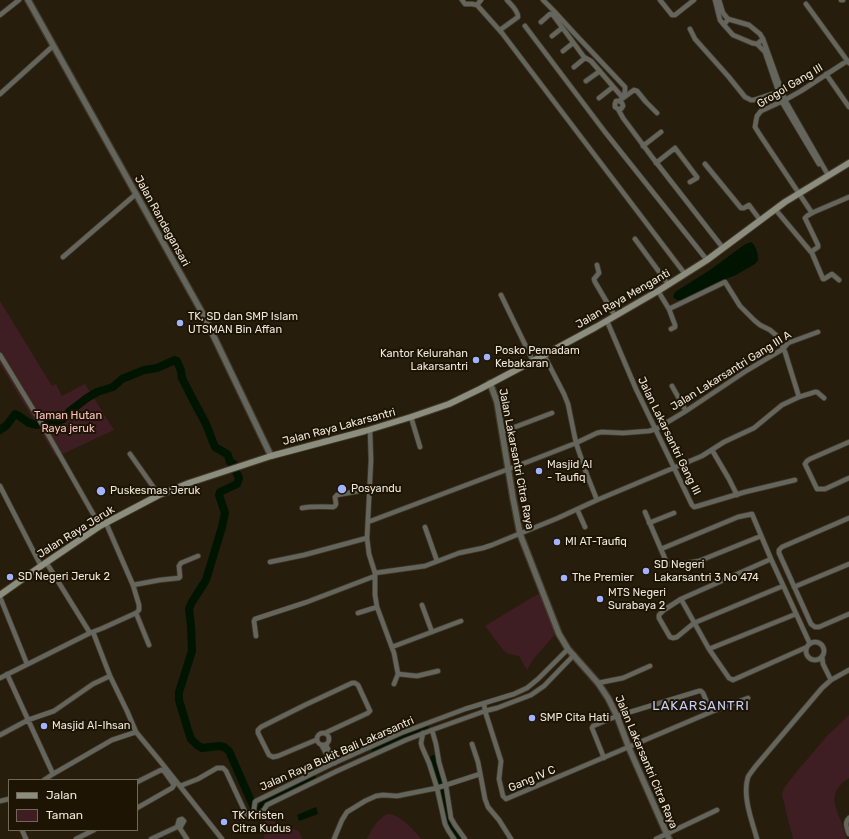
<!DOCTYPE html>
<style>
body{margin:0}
#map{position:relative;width:849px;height:839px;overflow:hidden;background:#271d0c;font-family:Rubik,sans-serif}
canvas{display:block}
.legend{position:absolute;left:8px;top:779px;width:130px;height:52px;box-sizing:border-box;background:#1d1404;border:1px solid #71685a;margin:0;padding:5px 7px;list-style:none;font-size:12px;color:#eee7dc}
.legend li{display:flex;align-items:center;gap:8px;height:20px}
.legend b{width:20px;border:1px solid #71685a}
</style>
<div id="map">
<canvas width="849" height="839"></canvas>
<ul class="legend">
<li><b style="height:5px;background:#8b8d7e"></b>Jalan</li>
<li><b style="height:11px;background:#3e1e22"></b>Taman</li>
</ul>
</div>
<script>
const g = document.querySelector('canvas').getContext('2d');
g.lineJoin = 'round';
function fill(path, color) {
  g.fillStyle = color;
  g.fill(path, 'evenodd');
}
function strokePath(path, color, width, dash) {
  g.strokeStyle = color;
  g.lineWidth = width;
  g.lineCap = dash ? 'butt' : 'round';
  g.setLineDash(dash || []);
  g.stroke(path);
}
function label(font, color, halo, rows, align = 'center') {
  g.font = font + ' Rubik,sans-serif';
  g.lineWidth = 4;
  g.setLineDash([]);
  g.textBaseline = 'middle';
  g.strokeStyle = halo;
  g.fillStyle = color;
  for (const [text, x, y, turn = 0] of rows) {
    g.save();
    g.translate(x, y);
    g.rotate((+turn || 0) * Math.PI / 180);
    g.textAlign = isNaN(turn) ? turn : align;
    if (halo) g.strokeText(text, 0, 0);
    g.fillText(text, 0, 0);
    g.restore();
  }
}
const green = new Path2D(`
 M0,301L52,386L56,384L62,396L85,384L114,430L56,457L0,364Z
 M541,593L557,632L532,661L527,670L519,656L509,654L504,651L485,626L531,598Z
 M849,715V778C829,792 833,802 841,821C843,827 845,833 847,839H793L783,799L782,794L784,788L798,770L827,736Z
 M387,814C399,813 414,831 422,839H367C372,828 377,820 387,814Z
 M263,817L299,831L302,839H264L265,825Z`);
const water = new Path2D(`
 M751,242C756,245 758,254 758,260L755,264L736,275L718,282L687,298L681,300H677L674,298L673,296L675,292L710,270L744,245Z
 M316,807L318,814L299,821L297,815Z`);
const river = new Path2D(`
 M0,430L7,425L15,414L19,416L29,423L37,425L58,421L63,419L70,411L87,398L97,392L113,387L122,379L144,370L157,368L175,360L177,361L181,371L182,378L190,394L206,424L215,447L227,454L228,455L230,462L234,464L236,467
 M236,472L239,478L237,484L220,492L219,495L225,513L222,527L206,580L192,602L189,609L191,626L192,651L179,692V700L188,730L191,739L197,745L202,748L219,746L224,747L229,751L255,810
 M376,751L425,729
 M434,759L440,782
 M443,792L452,825L461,839
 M260,811L263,805L269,801L313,780`);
const minor = new Path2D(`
 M462,0L465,4H472L477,5L502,33L685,274
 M543,0L554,11L575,34L625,87V90L624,97
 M660,0L672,15H675L694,0
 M715,0L720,20L724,25
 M719,0L723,13L728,19L749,25L760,34L763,39L785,100L828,175
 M841,0H843
 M806,4L849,63
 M477,5L481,0
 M0,15L19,0
 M728,19L724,25L733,35L752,43L757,44L763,39
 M541,22L550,14L553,15L584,57L591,61L623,98
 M525,26L605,132L707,260
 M690,29L695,39L728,76L745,97L751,100H754L778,92
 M500,30L518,17C518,10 511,5 507,0
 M552,36L562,28
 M757,44L765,52L782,102L819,164
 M563,51L573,43
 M847,61L801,91L785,100L761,111L757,116L756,121L755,127L760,135L812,213L814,212L849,197
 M574,67L585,58
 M826,74L849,107
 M586,81L600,71
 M0,94L53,46
 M599,98L613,87
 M618,109H621L623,106L622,103L619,101
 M657,113L646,102L637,91L634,90L619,101H616L615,104V107L618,109L623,118L652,157L723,248
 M643,146L661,132
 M656,163L675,148L697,177V178L690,182
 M705,164L741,208H744L749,205L760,220
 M775,209L811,252
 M812,213L807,216L805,218L818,245V247L811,252L812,253L823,279H824L832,274L839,280
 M635,239L668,284
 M63,257L136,194
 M597,265L599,273L594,279L595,282L615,316
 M658,291L669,309L675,325V327L671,329
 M501,295L533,361
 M669,309L725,282L740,306L754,320L760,325L770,330L777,336L785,352L799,397
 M607,321L636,389L692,505L694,507L698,506L745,492L795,480
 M0,355L42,424L100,526
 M544,355L564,394L568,404L576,443L587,475L597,500
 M672,386L686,411
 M411,417L420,447
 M370,430L371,460L367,538L369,554L375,573V595L377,607L394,653L398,674L394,684
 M502,432L552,413
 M849,442L810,459L807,461L805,464L817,489H825L849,478
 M712,450L729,479L737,495
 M130,454L159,495
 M0,486L41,566
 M302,508C312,506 322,507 333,507L335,506L336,504L335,497L337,495L370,489
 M577,509L585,527
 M645,512L666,561L669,564L672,565L687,563L699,561L761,536
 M849,518L782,547L779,550V553L811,624L815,627H819L849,614
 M368,522L530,461L576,443L597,433L602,432L623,433L649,431L656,429L686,411L746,371L783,349L788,343L818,332
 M106,523L133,585L139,605V610L136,613
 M649,523L674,513
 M425,527L437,561
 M661,549L738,517L752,514L771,559L810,644
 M771,559L681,599L709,649L729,678L733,680L807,647
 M46,562L90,633
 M270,562L304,555L367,538
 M375,573L425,566L459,553L483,548L492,545L558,518L597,500L702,456L724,442L754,428L782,405L799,397L815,392H817L824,398
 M133,585L160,580L179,578L180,577L179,566L181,563L198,556
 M794,587L849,564
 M0,597L27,664
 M681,599L664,610L659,615V618L670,637L673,638L677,637L694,623L783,586
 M422,605L432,632
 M136,613L149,645
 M358,613L377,607
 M93,632L110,676L127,711L136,732L160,761L222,839
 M256,636L254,621L255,619L307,602L375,576
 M806 651a9 9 0 1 1 18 0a9 9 0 1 1-18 0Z
 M392,647L461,621
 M709,649L796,614
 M822,656L823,664L831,680
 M7,674L53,774
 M398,674L417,676L438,671
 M0,678L90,633L103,628L136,613
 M598,683L623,678L650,666
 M484,703L485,711L501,761L499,779L503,796L506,799L711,712L748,698
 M432,730L436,744L439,762L446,786L451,818L455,825L465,839
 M317 739a6 6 0 1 1 12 0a6 6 0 1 1-12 0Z
 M423,733L421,743L422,747L429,763L437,788L445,824L448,830L454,839
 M0,735L28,720L54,711L93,684L110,676
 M316,740L278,756L273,757L269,755L258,733V730L261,727L305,705L352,683H355L358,685L370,711L368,713L325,733
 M472,744L478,762L485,799L488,807L499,820L511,839
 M326,745L335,763
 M322,746L332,764
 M604,758L592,728L593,726L617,716L699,691H701L703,693L711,712
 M44,780L53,774L112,740L136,732
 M137,782L161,770L164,771L174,785L172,788L137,808
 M180,786L198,779L217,768H223L226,771L246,814L248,816L253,817
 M0,801L9,799
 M253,817L255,802L256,801L332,764L401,733L465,709L514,694L527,688L538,679L568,649
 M253,817L264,810L267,805L337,771L406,740L432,730L485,711L497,708L531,695L544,686L574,655
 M849,818C844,823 847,828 849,834
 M177,827L179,820L182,819L184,821L180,828
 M22,830L26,839
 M76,839L94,830
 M151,839L177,827H179L187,839
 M334,839L342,820L347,812L365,801L376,796L383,795L397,796L437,788L480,774
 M656,839L717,810
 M757,839C752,821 742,796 748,777C750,773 753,770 755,767L822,688L831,680L849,670`);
const tertiary = new Path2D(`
 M28,0L204,316L271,456
 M490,383L497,402L513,498L520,534L559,634L568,649L598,683L608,698L617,716L629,748L669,839`);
const secondary = new Path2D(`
 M0,595L41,566L100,526L159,495L189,483L271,456L365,431L411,417L449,404L480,389L533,361L596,327L658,291L707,260L785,202L849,163`);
const markers = [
 [180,323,4,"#a3b2fd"],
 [487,357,4,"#a3b2fd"],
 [476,360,4,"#a3b2fd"],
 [539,471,4,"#a3b2fd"],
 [342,489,5,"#a3b2fd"],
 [101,491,5,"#a3b2fd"],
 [557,542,4,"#a3b2fd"],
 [646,571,4,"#a3b2fd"],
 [10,577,4,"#a3b2fd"],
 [564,578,4,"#a3b2fd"],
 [600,599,4,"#a3b2fd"],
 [532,718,4,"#a3b2fd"],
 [44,726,4,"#a3b2fd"],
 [224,822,4,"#a3b2fd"]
];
const streetNames = [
 ["Grogol Gang III",790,86,-31],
 ["Jalan Randegansari",162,221,61],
 ["Jalan Raya Menganti",623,299,-30],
 ["Jalan Lakarsantri Gang III A",731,371,-32],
 ["Jalan Raya Lakarsantri",339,427,-15],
 ["Jalan Lakarsantri Gang III",669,436,64],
 ["Jalan Lakarsantri Citra Raya",516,459,79],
 ["Jalan Raya Jeruk",76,532,-32],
 ["Jalan Raya Bukit Bali Lakarsantri",337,754,-24],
 ["Jalan Lakarsantri Citra Raya",646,762,67],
 ["Gang IV C",532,779,-23]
];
const poiNames = [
 ["TK, SD dan SMP Islam",188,317],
 ["UTSMAN Bin Affan",188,330],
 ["Posko Pemadam",495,351],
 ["Kebakaran",495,364],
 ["Kantor Kelurahan",468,354,"right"],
 ["Lakarsantri",468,367,"right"],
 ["Masjid Al",547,465],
 ["- Taufiq",547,478],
 ["Posyandu",351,489],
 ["Puskesmas Jeruk",110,491],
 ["MI AT-Taufiq",565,542],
 ["SD Negeri",654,565],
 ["Lakarsantri 3 No 474",654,578],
 ["SD Negeri Jeruk 2",18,577],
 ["The Premier",572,578],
 ["MTS Negeri",608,593],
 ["Surabaya 2",608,606],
 ["SMP Cita Hati",540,718],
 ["Masjid Al-Ihsan",52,726],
 ["TK Kristen",232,816],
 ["Citra Kudus",232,829]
];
const parkNames = [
 ["Taman Hutan",68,416],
 ["Raya jeruk",68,429]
];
const quarterNames = [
 ["LAKARSANTRI",701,706]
];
fill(green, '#3e1e22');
fill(water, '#001402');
strokePath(river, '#001402', 8);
strokePath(minor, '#433929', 6);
strokePath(tertiary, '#433929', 8);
strokePath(secondary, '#433929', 8);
strokePath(minor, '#64655c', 4.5);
strokePath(tertiary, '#64655c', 5.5);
strokePath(secondary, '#8b8d7e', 6);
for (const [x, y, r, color] of markers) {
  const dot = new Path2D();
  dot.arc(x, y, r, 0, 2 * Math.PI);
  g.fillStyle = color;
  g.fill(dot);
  strokePath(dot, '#1d1404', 1.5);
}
label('11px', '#eee7dc', '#1d1404', streetNames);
label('11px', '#eee7dc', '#1d1404', poiNames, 'left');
label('11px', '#fac0c3', '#1d1404', parkNames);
g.letterSpacing = '1px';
label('13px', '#c5cff9', '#1d1404', quarterNames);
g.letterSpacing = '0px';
</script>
